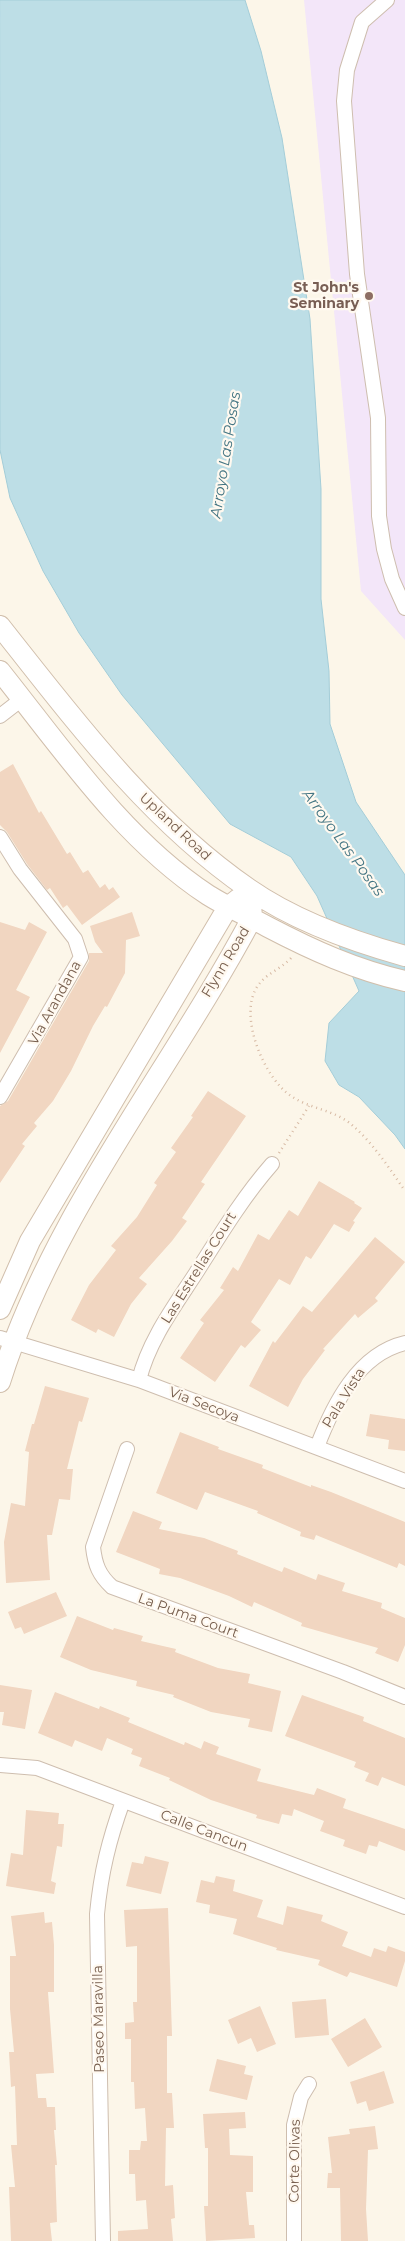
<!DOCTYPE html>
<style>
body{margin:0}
canvas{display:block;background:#fcf6e9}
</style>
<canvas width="405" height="2241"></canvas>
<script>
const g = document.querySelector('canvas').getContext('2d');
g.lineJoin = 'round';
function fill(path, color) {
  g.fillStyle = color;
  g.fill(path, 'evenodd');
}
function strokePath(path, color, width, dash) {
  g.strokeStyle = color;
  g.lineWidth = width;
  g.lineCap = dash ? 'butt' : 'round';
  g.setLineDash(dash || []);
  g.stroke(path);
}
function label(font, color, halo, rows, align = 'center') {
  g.font = font + ' Montserrat,sans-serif';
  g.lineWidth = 4.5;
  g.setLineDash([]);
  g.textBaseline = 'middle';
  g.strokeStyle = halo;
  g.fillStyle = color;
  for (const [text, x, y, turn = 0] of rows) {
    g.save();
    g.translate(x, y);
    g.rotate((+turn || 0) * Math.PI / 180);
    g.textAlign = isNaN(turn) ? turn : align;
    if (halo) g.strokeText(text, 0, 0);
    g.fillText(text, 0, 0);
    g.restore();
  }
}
const education = new Path2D(`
 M304,0H405V640L361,591Z`);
const water = new Path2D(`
 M0,0H245L261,51L282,138L310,319L321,489V599L329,671L330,724L356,802L405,875V1149L395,1135L359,1097L339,1085L325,1061L329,1023L359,991L317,896L291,857L230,824L122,695L79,633L43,571L10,498L0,450Z`);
const building = new Path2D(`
 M13,764L39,813L41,811L67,854L70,852L83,873L88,870L100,888L105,884L109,890L113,887L120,897L82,925L67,905L63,908L50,888L47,890L27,864L7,832L0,825V772Z
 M132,912L140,936L126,940L125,973L107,1007L105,1006L93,1026L71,1071L53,1101L34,1123L37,1126L22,1144L25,1146L0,1183V1106L8,1101L89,961V953H103L95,942L90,926Z
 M0,922L25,930L29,922L47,932L16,990L30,997L0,1053Z
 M208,1091L246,1116L201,1182L205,1184L182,1218L187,1221L172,1241L139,1278L147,1284L131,1304L114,1337L98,1329L96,1333L71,1320L89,1285L116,1250L111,1246L137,1217L157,1185L154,1183L176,1152L171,1148L193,1117L191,1116Z
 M319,1181L355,1202L354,1203L362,1208L353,1221L355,1222L349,1232L334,1224L311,1259L306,1256L290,1285L279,1279L251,1322L261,1330L245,1348L241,1345L215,1382L180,1358L204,1323L200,1320L224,1290L220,1288L233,1267L238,1271L258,1234L269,1240L289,1210L298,1216Z
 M375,1237L405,1262L375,1298L378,1301L358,1318L355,1314L323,1349L325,1350L303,1379L288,1407L249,1386L273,1341L275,1343L303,1306L312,1312Z
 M45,1386L89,1398L82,1422L79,1421L67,1469H73L70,1500L59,1499L52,1535H47L50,1580L6,1583L4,1542L11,1503L25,1506L29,1452L25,1451L32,1424H34Z
 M370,1414L405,1419V1451L388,1449L389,1440L366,1436Z
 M180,1432L219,1447L218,1449L263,1465L262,1468L311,1487V1485L331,1492L405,1522V1566L399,1563L397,1568L316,1535L314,1540L300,1536L301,1532L257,1513L258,1511L205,1492L197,1510L156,1493Z
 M133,1511L162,1522L159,1529L204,1538L238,1551L237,1554L282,1572L284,1567L316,1580L318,1574L345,1583L342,1591L382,1603L381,1608L405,1618V1645L398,1662L375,1653L378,1648L301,1626L302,1623L254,1602L252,1607L229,1596L180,1578L159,1574L160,1569L116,1552Z
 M56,1592L67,1616L24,1634L21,1627L15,1629L8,1612Z
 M77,1616L113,1630L114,1628L143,1636L141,1641L176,1649L175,1652L218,1668L250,1674L248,1683L281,1691L272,1732L248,1727L250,1719L211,1712L173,1697L174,1695L136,1686L137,1681L91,1670L60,1657Z
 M0,1685L32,1690L25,1729L2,1725L4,1712H0Z
 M55,1692L99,1709L100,1706L130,1718L128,1722L184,1745L185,1742L201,1749L204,1741L219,1747L216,1754L261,1769L257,1781L314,1795L317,1788L346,1799L343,1808L405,1829V1851L379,1841L377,1847L369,1845L366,1854L343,1846L345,1840L320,1831L324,1821L294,1809L292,1816L282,1814L279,1824L256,1818L257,1815L211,1800L169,1780L170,1778L139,1766L142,1758L131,1754L133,1749L107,1738L102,1751L75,1740L72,1747L38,1733Z
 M302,1695L364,1717L363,1721L405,1738V1786L382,1777L378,1786L365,1781L369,1773L354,1767L356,1762L285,1736Z
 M26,1810L59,1813L58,1824H64L62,1847L57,1846L51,1881L56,1883L54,1894L6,1886L11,1853L23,1855Z
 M145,1856L169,1862L161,1894L126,1886L132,1862L143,1864Z
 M216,1876L235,1880L233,1891L263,1900L257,1917L283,1925L287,1906L323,1915L321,1921L348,1932L342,1946L371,1957L374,1948L386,1952L388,1946L405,1952V1961L397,1987L350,1972L347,1977L318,1965L320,1960L276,1950L277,1948L233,1934L237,1919L209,1913L210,1905L196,1902L201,1880L214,1883Z
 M168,1908L172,2036H167V2093H172L174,2128H166L165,2186L173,2185L175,2218L171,2219L173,2241H118V2231L148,2229L146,2200L136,2201L135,2174H129V2150H140L141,2141H147L145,2108L135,2109L134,2082H131V2039H125V2023L134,2022L133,2002H137V1946L126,1947L124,1910Z
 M44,1912L45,1923L52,1922L54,1945V1992H48L54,2073L36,2074L38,2098H46L47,2107H55L56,2130H54L57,2165H55L57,2222L50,2223L52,2241H11L9,2187H15L11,2145H17L15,2086L11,2087L9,2052H14L10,2009V1956H16L11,1916Z
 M326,1999L329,2035L295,2038L292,2002Z
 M260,2006L276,2044L257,2052L251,2038L238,2044L228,2020Z
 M365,2018L382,2047L348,2067L331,2039Z
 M217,2059L246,2066L244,2074L253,2076L247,2100L209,2091Z
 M384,2071L394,2103L369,2111L366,2101L357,2104L350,2082Z
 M245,2112L246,2128L229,2129L230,2155L253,2156V2192H246L249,2225H254L255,2238L206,2241L204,2206H208V2148H205L203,2114Z
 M375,2126L378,2149L368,2150L366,2209L368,2241H341L340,2188H327L328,2173H332L328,2137L350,2134L349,2129Z`);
const path = new Path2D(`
 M291,958C280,970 266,973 257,987C238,1016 264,1078 291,1096C310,1109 335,1110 352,1125C373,1143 390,1169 405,1191
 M279,1153L309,1106`);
const street = new Path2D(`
 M387,0L362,22L347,70L344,101L357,274L378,418L379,516L384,549L392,579L405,608
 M0,716L22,699
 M0,837L20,869L75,939L81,957L0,1097
 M0,1338L139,1380L405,1481
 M139,1380C149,1340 174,1307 196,1273C220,1235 243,1197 272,1164
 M317,1447C333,1405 358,1354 405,1343
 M127,1449L93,1547C95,1565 99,1575 112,1587L343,1672L405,1697
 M0,1765L37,1768L405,1907
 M103,2241L97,1914C101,1872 109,1840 123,1801
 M294,2241V2125L301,2097L309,2084`);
const secondary = new Path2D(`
 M0,626C75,721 149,820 249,889C295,921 351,941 405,956
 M0,671C63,750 123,839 208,895C227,907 248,916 268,927C312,950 356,970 405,981
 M0,1309L30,1241L228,907L238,899
 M0,1382C52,1215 170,1072 252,918L250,890`);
const markers = [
 [369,296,5,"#8d6e63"]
];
const educationNames = [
 ["St John's",359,288],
 ["Seminary",359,304]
];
const streetNames = [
 ["Upland Road",175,827,43],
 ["Flynn Road",226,962,-59],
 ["Via Arandana",55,1003,-61],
 ["Las Estrellas Court",199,1268,-58],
 ["Pala Vista",344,1398,-58],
 ["Via Secoya",204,1405,21],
 ["La Puma Court",188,1616,20],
 ["Calle Cancun",204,1831,21],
 ["Paseo Maravilla",99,2019,-91],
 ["Corte Olivas",295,2161,-89]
];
const waterNames = [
 ["Arroyo Las Posas",226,455,-81],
 ["Arroyo Las Posas",343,843,54]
];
fill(education, '#f3e6f9');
fill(water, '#bddee6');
strokePath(water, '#a4cdd8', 1);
fill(building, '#f1d6c1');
strokePath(street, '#cebeaf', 16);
strokePath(secondary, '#d1bfac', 22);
strokePath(path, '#d7baa4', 2.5, [1, 4]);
strokePath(street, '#fff', 14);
strokePath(secondary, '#fff', 20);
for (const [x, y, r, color] of markers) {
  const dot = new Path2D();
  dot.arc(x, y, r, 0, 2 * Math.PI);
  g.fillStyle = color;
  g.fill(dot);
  strokePath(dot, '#fff9f0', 2);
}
label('bold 14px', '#785e54', '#fff9f0', educationNames, 'right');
label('14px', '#775e4d', '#fff9f0', streetNames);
label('italic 15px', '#437583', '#fff9f0', waterNames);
</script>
